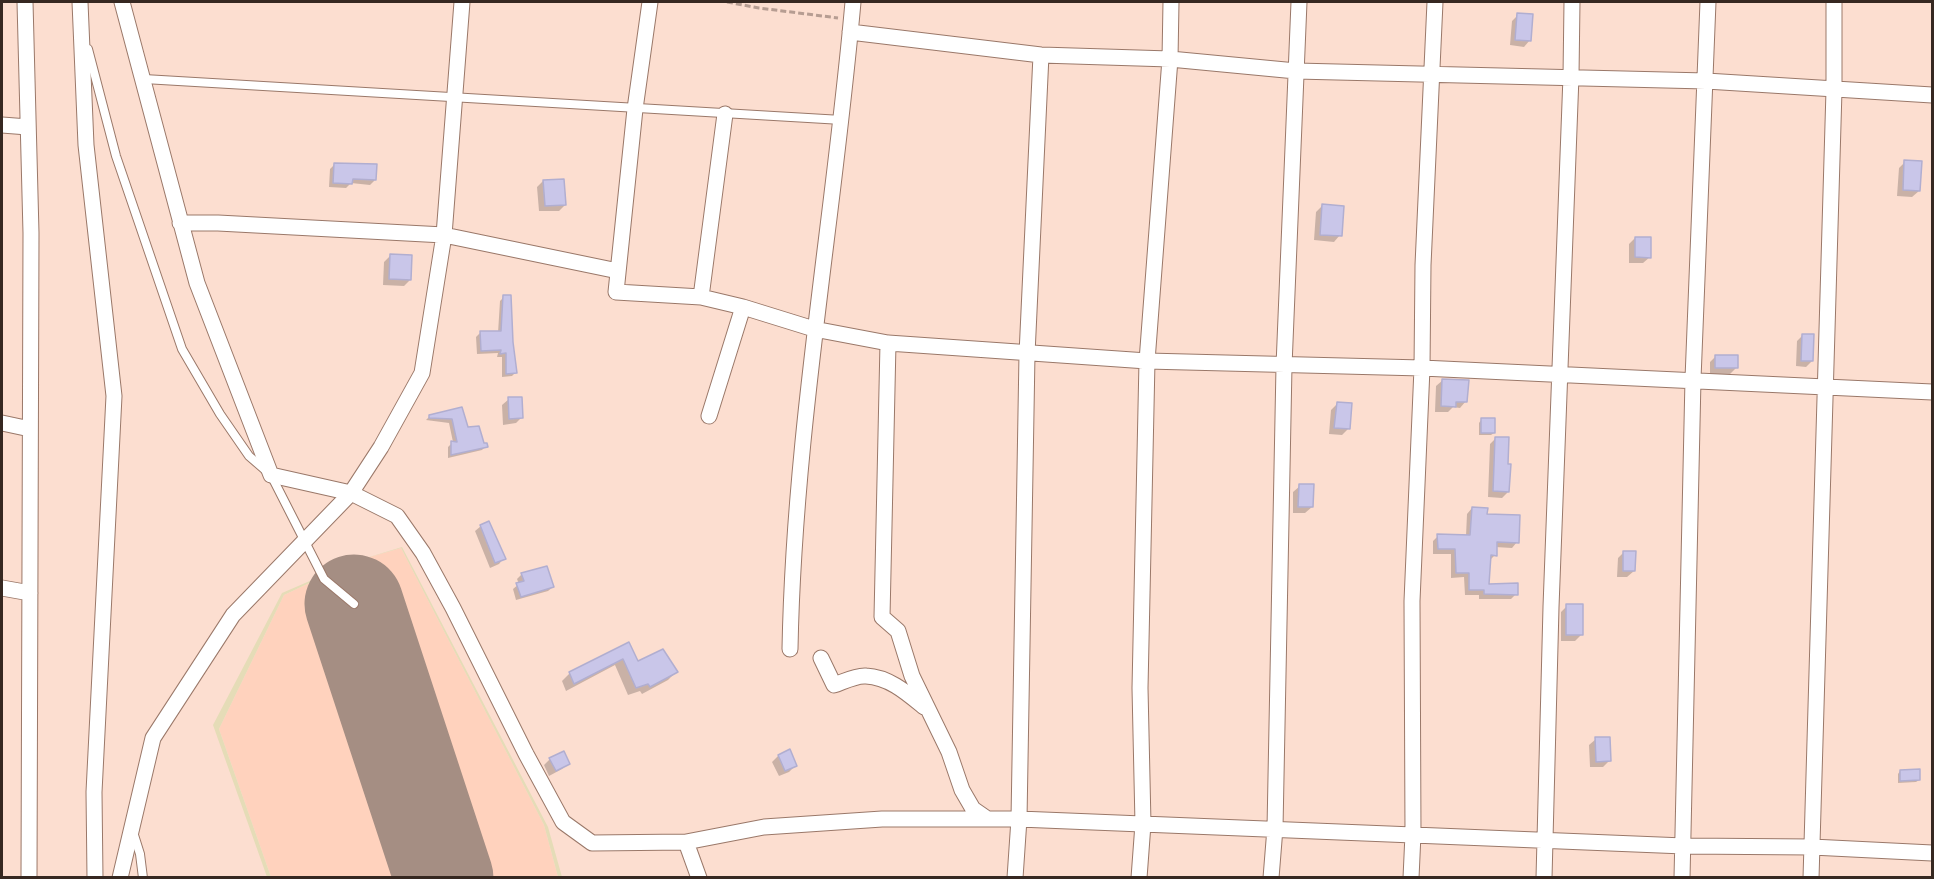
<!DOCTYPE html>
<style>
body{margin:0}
#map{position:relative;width:1934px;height:879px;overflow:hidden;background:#fcded0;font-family:Roboto,sans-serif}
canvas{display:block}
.frame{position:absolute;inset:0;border:3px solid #362821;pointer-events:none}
</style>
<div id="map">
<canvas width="1934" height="879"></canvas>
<div class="frame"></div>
</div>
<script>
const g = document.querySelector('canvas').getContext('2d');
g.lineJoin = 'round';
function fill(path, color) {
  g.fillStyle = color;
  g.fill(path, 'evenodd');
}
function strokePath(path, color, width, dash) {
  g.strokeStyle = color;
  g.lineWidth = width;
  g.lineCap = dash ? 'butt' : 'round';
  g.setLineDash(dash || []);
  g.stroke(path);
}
const built = new Path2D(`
 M401,548L544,825L558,877H271L219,729L284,595L356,561Z`);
const sand = new Path2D(`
 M402,547L548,827L562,877H558L544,825L401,548L356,561L284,595L219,729L271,877H267L213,725L282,593L356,561Z`);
const shadow = new Path2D(`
 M1518,15L1530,40L1524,47L1510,45L1512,21Z
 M1905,162L1919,191L1912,197L1897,196L1899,168Z
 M335,164L375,180L370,185L351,183L346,188L329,187L330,169Z
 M543,181L565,205L559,211H539L537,187Z
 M1322,206L1340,235L1334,242L1314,240L1316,212Z
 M1635,238L1650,257L1643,263H1629V244Z
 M390,256L410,280L404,286L383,285L384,262Z
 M504,297L516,372L512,376L502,377V357H497L498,353L477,354L476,337L480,333H498L500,301Z
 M1803,335L1812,361L1806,367L1796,366L1797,341Z
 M1716,356L1736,368L1730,374H1710V362Z
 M1443,380L1466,401L1460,408L1453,407L1448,412H1435L1436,386Z
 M509,399L522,417L516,423L503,425L502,405Z
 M1337,404L1349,428L1342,435L1329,434L1331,410Z
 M461,409L467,429L486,446L482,450L448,458V447L453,442L449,423L426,420L430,416Z
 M1481,420L1494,433L1491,435H1479V423Z
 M1496,438L1508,492L1502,498L1488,497L1490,444Z
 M1300,486L1312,507L1305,513H1293V492Z
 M1472,508L1486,515L1517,542L1512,548L1495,547V555L1490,560L1487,585L1516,594L1511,599H1479V595H1465L1464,577L1451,578V554H1433V541L1438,536H1466L1467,514Z
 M481,526L504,558L499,564L490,568L475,531Z
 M1624,552L1634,571L1627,577H1617L1618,558Z
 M546,568L553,587L548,591L516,600L513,589L519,584L517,579L521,575Z
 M1567,606L1581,635L1575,641H1561V612Z
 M629,644L638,663L676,672L668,680L642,694L640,691L628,695L615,665L566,691L562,681L570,673Z
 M1596,739L1610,760L1603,767H1590L1589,745Z
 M778,756L795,766L789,772L779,776L772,762Z
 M550,759L568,763L562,769L549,776L544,765Z
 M1900,771L1919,780L1916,782L1898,783V774Z`);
const runway = new Path2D(`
 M354,604L444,878`);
const building = new Path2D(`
 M1517,13L1533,14L1531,41L1515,40Z
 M1904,160L1922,161L1920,191L1903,190Z
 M334,163L377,164L376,180L353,179L352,184L333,183Z
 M564,179L566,205L545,206L543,180Z
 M1322,204L1344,206L1342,236L1320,235Z
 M1635,237H1651V258L1635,257Z
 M390,254L412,255L411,280L389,279Z
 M503,295H511L513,342L517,373L506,374V353L500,354L501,350L481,351L480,331H501Z
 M1802,334H1814L1813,361H1801Z
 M1715,355H1738V368H1715Z
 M1442,379L1469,380L1467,402H1456V407L1441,406Z
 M508,397H522L523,418L509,419Z
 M1337,402L1352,403L1350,429L1334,428Z
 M462,407L468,427L479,426L484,443H487L488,447L451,455V441L457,442L452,419L429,418V415Z
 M1481,418H1495V433H1481Z
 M1495,437H1509L1508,464H1511L1509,492L1493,491Z
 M1299,484H1314L1313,507H1298Z
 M1472,507L1488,508L1487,514L1520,515L1519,543L1497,542V556L1491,555L1489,584L1518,583V595L1484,594V590H1469V573H1456L1455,549H1438L1437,534L1470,535Z
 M489,521L506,559L495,563L480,525Z
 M1623,551H1636L1635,571H1623Z
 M547,566L554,587L521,597L516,583L524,581L521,573Z
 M1566,604H1583V635H1566Z
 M629,642L638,661L663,649L678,672L650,687L648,684L636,688L623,659L574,684L569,672Z
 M1595,737H1610L1611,761L1596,762Z
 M790,749L797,766L785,771L778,755Z
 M564,751L570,764L556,771L549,758Z
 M1920,769V780L1900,781V770Z`);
const path = new Path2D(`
 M727,2L759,8L838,18`);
const service = new Path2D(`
 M88,49L116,156L182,349L220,414L249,456L271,475L324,579L354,604
 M144,79L842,120
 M134,835L140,854L143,878`);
const minor = new Path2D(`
 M25,2L31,233L29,878
 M80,2L86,145L114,396L94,792L95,878
 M122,2L197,283L271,475L351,493L397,516L423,553L453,608L526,754L563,822L592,843L686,842L764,827L882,819H1019L1684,846L1812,847L1932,853
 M650,2L635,109L616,292L701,297L743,307L814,329L888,343L1147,361L1422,368L1932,392
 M850,32L1041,55L1170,59L1296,71L1706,81L1932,95
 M2,125L28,127
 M180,223H218L444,235L618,271
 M701,297L725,114
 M888,343L882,617L898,631L912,676L949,752L962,790L973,809L986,818
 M709,416L743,307
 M2,423L30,429
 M2,588L30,593
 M790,649C794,432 834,218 853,2
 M821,658L834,685C843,682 856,675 866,676C889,677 907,693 924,707
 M686,842L699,878
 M120,878L153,738L233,615L351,493L381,447L422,373L444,235L462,2
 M1015,878L1019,819L1027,354L1041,55
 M1139,878L1143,824L1140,688L1147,361L1170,59L1171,2
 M1271,878L1275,828L1284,366L1299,2
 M1411,878L1413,834L1412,601L1422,368L1423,265L1435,2
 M1544,878L1551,607L1571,76L1572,2
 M1682,878L1693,379L1708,2
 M1811,878L1834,90V2`);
fill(built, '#ffd2bd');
fill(sand, '#e5dcb7');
fill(shadow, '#0003');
strokePath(runway, '#a58e83', 99);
fill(building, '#c9c6e9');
strokePath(building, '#b1aed0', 1.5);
strokePath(service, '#9a7869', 10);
strokePath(minor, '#9a7869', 17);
strokePath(path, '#b69d92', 3, [6, 3]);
strokePath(service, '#fff', 8);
strokePath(minor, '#fff', 15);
</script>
